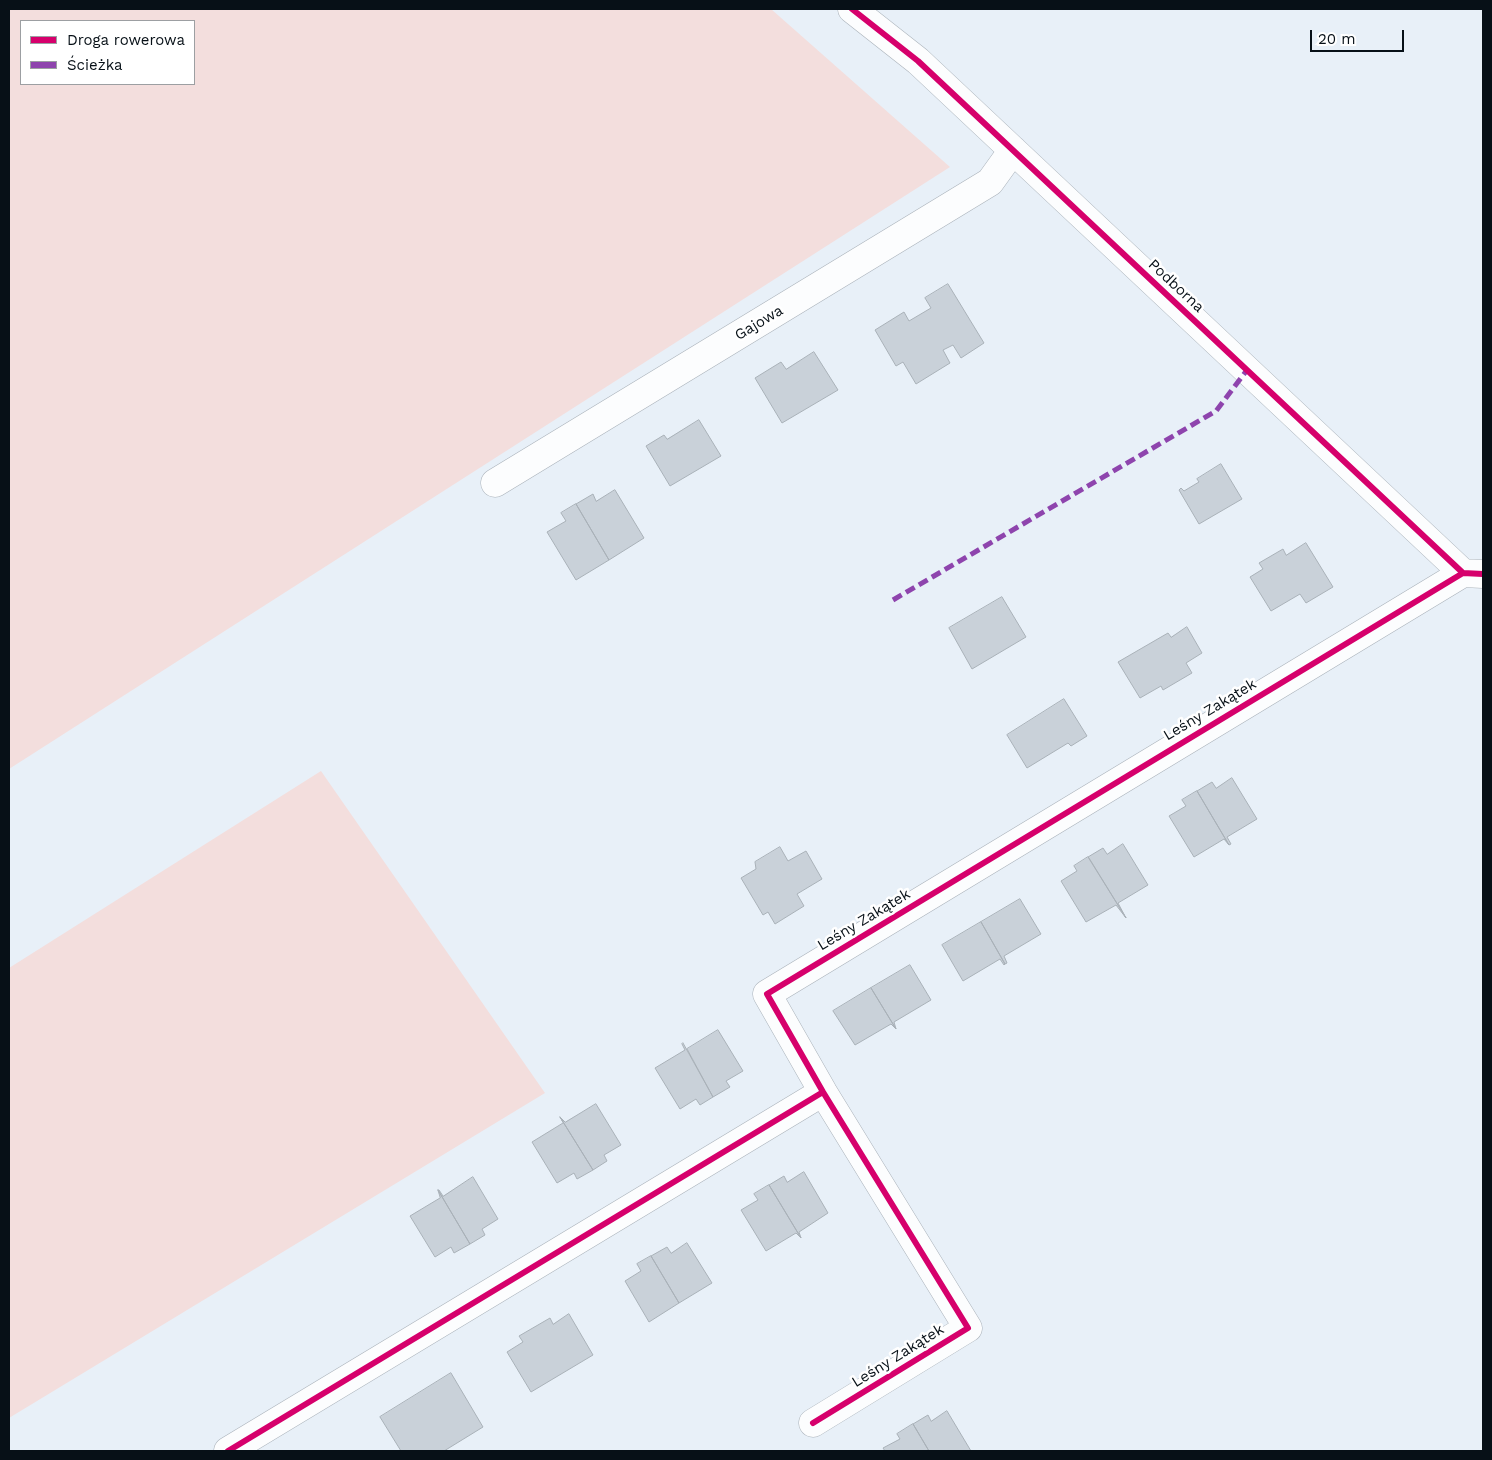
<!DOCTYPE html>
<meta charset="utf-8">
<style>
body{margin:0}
#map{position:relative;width:1492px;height:1460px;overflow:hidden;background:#e8f0f8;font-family:"Work Sans",sans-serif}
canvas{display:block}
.frame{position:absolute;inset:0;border:10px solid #071017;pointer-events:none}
.legend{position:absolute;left:20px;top:20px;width:175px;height:65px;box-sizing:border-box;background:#fff;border:1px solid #9c9fa2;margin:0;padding:6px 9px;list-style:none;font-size:15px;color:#071017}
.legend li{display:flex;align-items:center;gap:10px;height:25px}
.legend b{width:25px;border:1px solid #9c9fa2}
.scale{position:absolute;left:1310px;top:30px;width:94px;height:22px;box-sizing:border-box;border:2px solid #071017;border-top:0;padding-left:6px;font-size:15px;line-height:18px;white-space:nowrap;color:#071017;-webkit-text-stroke:4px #fff;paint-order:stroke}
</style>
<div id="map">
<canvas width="1492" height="1460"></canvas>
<div class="frame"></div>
<ul class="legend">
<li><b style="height:6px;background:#d6006c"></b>Droga rowerowa</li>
<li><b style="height:6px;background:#8e44ad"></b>Ścieżka</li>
</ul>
<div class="scale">20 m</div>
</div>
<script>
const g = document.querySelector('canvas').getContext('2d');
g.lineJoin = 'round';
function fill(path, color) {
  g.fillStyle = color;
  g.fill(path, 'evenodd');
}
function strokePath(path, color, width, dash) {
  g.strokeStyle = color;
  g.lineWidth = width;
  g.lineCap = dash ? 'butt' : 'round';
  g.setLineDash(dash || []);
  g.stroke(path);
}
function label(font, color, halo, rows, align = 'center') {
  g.font = font + ' "Work Sans",sans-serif';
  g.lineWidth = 5;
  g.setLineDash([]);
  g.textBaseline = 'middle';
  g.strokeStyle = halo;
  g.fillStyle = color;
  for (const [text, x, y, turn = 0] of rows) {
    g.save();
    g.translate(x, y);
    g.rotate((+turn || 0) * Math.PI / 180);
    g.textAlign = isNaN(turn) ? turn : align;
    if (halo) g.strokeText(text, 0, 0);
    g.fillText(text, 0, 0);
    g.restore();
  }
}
const green = new Path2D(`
 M9,9H771L950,167L9,769ZM21,21H194V84H21Z
 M321,771L545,1093L9,1418V968Z`);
const building = new Path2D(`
 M948,284L984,343L961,358L953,345L943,350L950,363L916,384L903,362L896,366L875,330L904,312L909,321L931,308L925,298Z
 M814,352L838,390L782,423L755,378L781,362L786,369Z
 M699,420L721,456L670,486L646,446L664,435L667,439Z
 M1221,464L1242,499L1199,524L1179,490L1181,488L1184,491L1199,482L1197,479Z
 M615,490L644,538L609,560L576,504L593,494L596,501Z
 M576,504L609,560L576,580L547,532L566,521L561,513Z
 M1306,543L1333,587L1306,603L1300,594L1271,611L1250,577L1263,569L1259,563L1283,549L1286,555Z
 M1002,597L1026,637L972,669L949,628Z
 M1187,627L1202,653L1186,663L1192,673L1163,690L1161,686L1140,698L1118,662L1168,633L1171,637Z
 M1064,699L1087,736L1071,746L1068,743L1027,768L1007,735Z
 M1232,778L1257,819L1227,837L1231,844L1229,845L1197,791L1212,782L1216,788Z
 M1197,791L1229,845L1224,839L1194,857L1169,816L1186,806L1182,800Z
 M1123,844L1148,885L1118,903L1126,918L1088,857L1103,848L1107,854Z
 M780,847L788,861L806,851L822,879L797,894L804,906L775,924L768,912L763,915L741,878L756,869L755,862Z
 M1088,857L1089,858L1126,918L1116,905L1086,922L1061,881L1077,871L1074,866Z
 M1020,899L1041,934L1004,956L1007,963L1005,964L981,922Z
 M981,922L1005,964L1004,965L1000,959L963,981L942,945Z
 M910,965L931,1000L894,1022L896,1029L871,988Z
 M871,988L896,1029L891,1024L855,1045L833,1011Z
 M718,1030L743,1071L726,1081L730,1087L713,1097L687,1049Z
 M683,1043L713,1097L700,1105L696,1099L680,1109L655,1068L685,1050L682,1044Z
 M596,1104L621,1145L604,1155L607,1161L593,1170L560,1117L565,1122Z
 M560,1117L593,1170L577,1179L574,1173L557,1183L532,1142L563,1123Z
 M804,1172L828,1213L799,1232L801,1238L769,1185L784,1176L787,1182Z
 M473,1177L498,1219L482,1229L485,1235L470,1244L438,1190H439L443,1196Z
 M769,1185L801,1238L796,1233L766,1251L741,1210L758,1200L754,1194Z
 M438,1190L470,1244L454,1253L451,1247L435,1257L410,1216L440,1198Z
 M687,1243L712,1283L679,1303L651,1256L667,1247L671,1253Z
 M651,1256L679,1303L649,1322L625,1281L641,1271L637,1264Z
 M569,1314L593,1355L531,1392L507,1352L523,1342L519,1336L550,1318L553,1324Z
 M451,1373L483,1427L444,1451H401L380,1417Z
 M947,1411L971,1451H929L913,1424L928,1415L931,1421Z
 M913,1424L929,1451H885L883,1448L900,1439L897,1434Z`);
const street = new Path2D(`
 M852,9L918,61L1463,573L1483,574
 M495,483L990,182L1013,150
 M813,1423L968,1328L823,1092L767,994L1463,573
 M228,1451L823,1092`);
const quiet = new Path2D(`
 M893,600L1216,411L1247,370`);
const cycleway = new Path2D(`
 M852,9L918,61L1463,573L1483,574
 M813,1423L968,1328L823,1092L767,994L1463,573
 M228,1451L823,1092`);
const streetNames = [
 ["Podborna",1176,286,43],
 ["Gajowa",759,323,-31],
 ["Leśny Zakątek",1210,710,-31],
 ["Leśny Zakątek",864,920,-31],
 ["Leśny Zakątek",898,1356,-32]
];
fill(green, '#f3dedd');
fill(building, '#c9d1d9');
strokePath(building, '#a9b1b8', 1);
strokePath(street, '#a9b1b9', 29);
strokePath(street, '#fcfdfe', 28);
strokePath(quiet, '#8e44ad', 5, [10, 5]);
strokePath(cycleway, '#d6006c', 6);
label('15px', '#071017', '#fff', streetNames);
</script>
